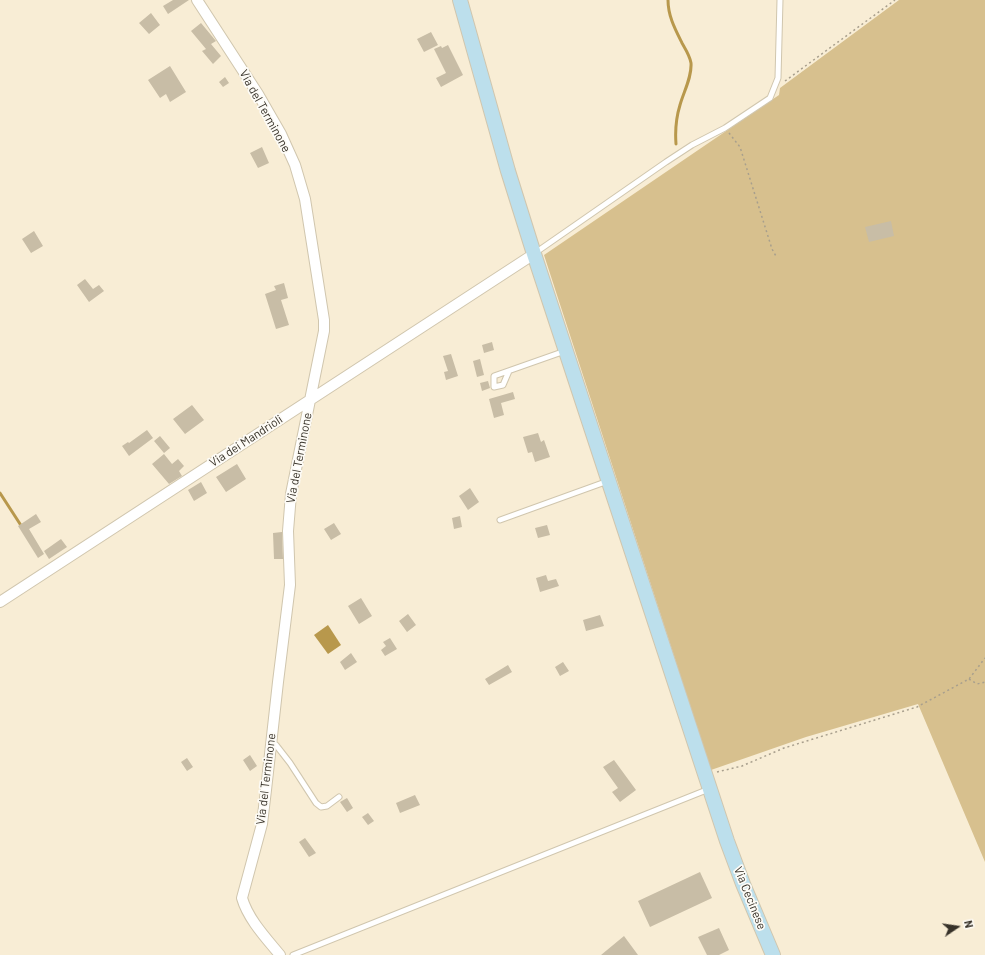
<!DOCTYPE html>
<style>
body{margin:0}
#map{position:relative;width:985px;height:955px;overflow:hidden;background:#f8edd5;font-family:Barlow,sans-serif}
canvas{display:block}
.north{position:absolute;left:937px;top:907px;width:40px;height:40px;-webkit-text-stroke:3px #fdfbf6;paint-order:stroke;rotate:77deg;font-size:11px;font-weight:700;line-height:16px;text-align:center;color:#373229}
.north::after{content:'';display:block;margin:auto;width:14px;height:18px;background:#373229;clip-path:polygon(50% 0,100% 100%,50% 72%,0 100%)}
</style>
<div id="map">
<canvas width="985" height="955"></canvas>
<div class="north">N</div>
</div>
<script>
const g = document.querySelector('canvas').getContext('2d');
g.lineJoin = 'round';
function fill(path, color) {
  g.fillStyle = color;
  g.fill(path, 'evenodd');
}
function strokePath(path, color, width, dash) {
  g.strokeStyle = color;
  g.lineWidth = width;
  g.lineCap = dash ? 'butt' : 'round';
  g.setLineDash(dash || []);
  g.stroke(path);
}
function label(font, color, halo, rows, align = 'center') {
  g.font = font + ' Barlow,sans-serif';
  g.lineWidth = 3.5;
  g.setLineDash([]);
  g.textBaseline = 'middle';
  g.strokeStyle = halo;
  g.fillStyle = color;
  for (const [text, x, y, turn = 0] of rows) {
    g.save();
    g.translate(x, y);
    g.rotate((+turn || 0) * Math.PI / 180);
    g.textAlign = isNaN(turn) ? turn : align;
    if (halo) g.strokeText(text, 0, 0);
    g.fillText(text, 0, 0);
    g.restore();
  }
}
const green = new Path2D(`
 M899,0H985V862L918,704L806,737L711,770L544,255L779,95L780,88Z`);
const water = new Path2D(`
 M328,625L341,645L328,654L314,635Z`);
const stream = new Path2D(`
 M668,0C668,16 675,29 682,43C686,50 690,56 691,63C692,77 684,91 680,105C676,118 675,131 676,144
 M0,493L22,527`);
const building = new Path2D(`
 M173,0H189L168,14L163,6Z
 M151,13L160,25L149,34L139,23Z
 M201,23L216,41L211,44L221,56L213,64L202,51L206,49L191,31Z
 M431,32L438,45L424,52L417,39Z
 M448,45L463,75L441,87L436,78L446,73L434,49L441,46L442,48Z
 M170,66L186,92L170,102L166,94L160,98L148,80Z
 M225,77L229,83L223,87L219,82Z
 M262,147L269,163L258,168L250,153Z
 M891,221L894,236L869,242L865,227Z
 M34,231L43,246L31,253L22,239Z
 M85,279L93,289L99,285L104,291L89,302L77,285Z
 M284,283L288,298L281,300L289,325L276,329L265,294L276,290L274,286Z
 M492,342L494,350L484,353L482,345Z
 M451,354L458,376L446,380L444,372L448,371L443,356Z
 M480,359L484,375L477,377L473,361Z
 M488,381L490,388L482,391L480,383Z
 M513,392L515,399L501,403L504,415L494,418L489,399Z
 M192,405L204,420L185,434L173,419Z
 M147,430L153,438L129,456L122,446L128,442L129,443Z
 M538,433L541,442L544,440L550,457L535,462L532,452L528,453L523,437Z
 M160,436L170,448L164,453L154,441Z
 M164,454L172,464L178,459L184,466L179,471L182,476L169,484L152,464Z
 M237,464L246,479L226,492L216,477Z
 M201,482L207,493L194,501L188,490Z
 M470,488L479,502L468,510L459,496Z
 M36,514L41,522L29,529L44,554L38,558L18,526Z
 M460,516L462,527L454,529L452,518Z
 M334,523L341,534L331,540L324,529Z
 M547,525L550,535L538,538L535,528Z
 M282,532L283,559H274L273,533Z
 M61,539L67,547L49,559L44,551Z
 M546,575L548,581L556,579L559,586L540,592L536,578Z
 M361,598L372,616L359,624L348,606Z
 M408,614L416,625L407,632L399,621Z
 M600,615L604,626L586,631L583,620Z
 M390,638L397,649L385,656L381,650L386,646L383,642Z
 M351,653L357,662L345,670L340,662Z
 M563,662L569,671L560,676L555,667Z
 M508,665L512,672L489,685L485,679Z
 M250,755L257,766L250,771L243,760Z
 M187,758L193,767L187,771L181,762Z
 M614,760L636,790L620,802L612,792L618,788L603,767Z
 M415,795L420,805L400,813L396,803Z
 M347,798L353,808L347,812L340,802Z
 M368,813L374,821L368,825L362,817Z
 M305,838L316,853L309,857L299,842Z
 M700,872L712,898L650,927L638,901Z
 M719,928L729,950L719,955H707L698,937Z
 M624,936L638,955H601Z`);
const path = new Path2D(`
 M785,81L895,0
 M729,133L740,147L772,249L777,258
 M969,679L977,684L985,682
 M717,772L742,766L784,748L917,707L969,679L985,658`);
const service = new Path2D(`
 M535,253L666,162L692,145L725,128L770,98L778,78L780,0
 M509,371L503,385L494,387V376L565,351
 M500,520L608,481
 M276,745L290,763L316,803L321,807L327,806L339,797
 M293,955L709,789`);
const minor = new Path2D(`
 M197,0L258,94L281,134L295,165L305,199L324,320V331L291,494L288,531L290,585L278,682L266,790L262,824L242,898C248,919 266,938 280,955
 M0,602L534,254`);
const secondary = new Path2D(`
 M460,0L508,171L534,254L727,841L743,884L773,955`);
const streetNames = [
 ["Via del Terminone",265,111,61],
 ["Via dei Mandrioli",246,441,-33],
 ["Via del Terminone",299,458,-79],
 ["Via del Terminone",266,779,-83],
 ["Via Cecinese",750,898,68]
];
fill(green, '#d7c08e');
fill(water, '#b8984c');
strokePath(stream, '#b8984c', 3);
fill(building, '#c8bda6');
strokePath(service, '#d0c6ae', 7);
strokePath(minor, '#d0c6ae', 12);
strokePath(secondary, '#d0c6ae', 16);
strokePath(path, '#a89f8d', 1.5, [2, 3]);
strokePath(service, '#fff', 5);
strokePath(minor, '#fff', 10);
strokePath(secondary, '#bcdfec', 14);
label('12px', '#373229', '#fdfbf6', streetNames);
</script>
